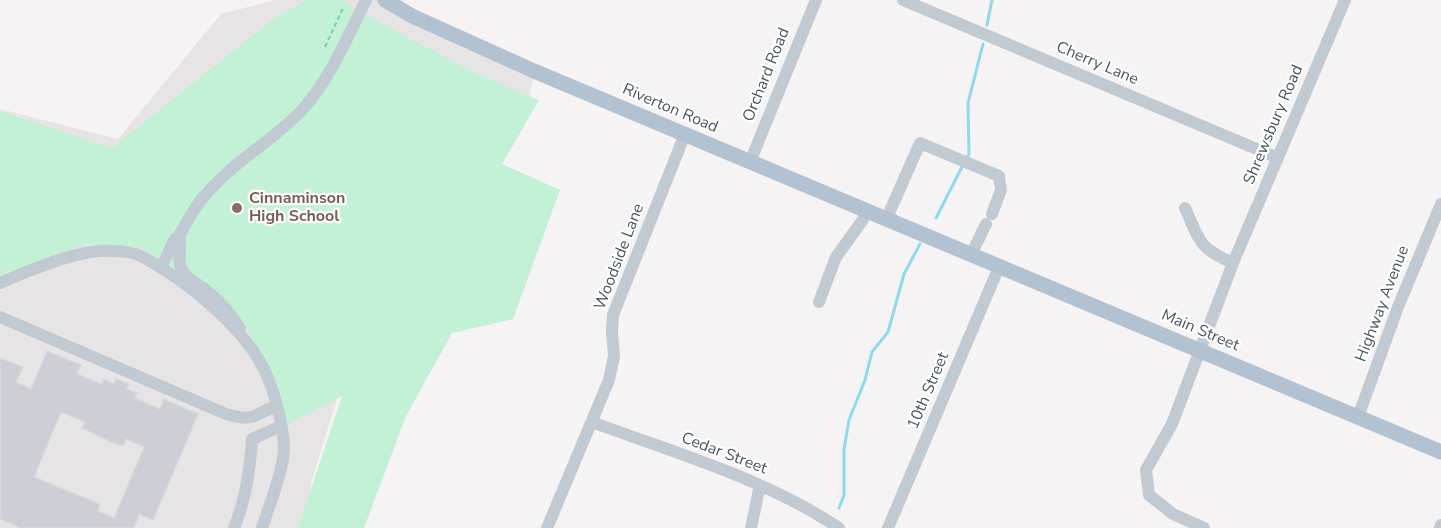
<!DOCTYPE html>
<style>
body{margin:0}
canvas{display:block;background:#f5f3f3}
</style>
<canvas width="1441" height="528"></canvas>
<script>
const g = document.querySelector('canvas').getContext('2d');
g.lineJoin = 'round';
function fill(path, color) {
  g.fillStyle = color;
  g.fill(path, 'evenodd');
}
function strokePath(path, color, width, dash) {
  g.strokeStyle = color;
  g.lineWidth = width;
  g.lineCap = dash ? 'butt' : 'round';
  g.setLineDash(dash || []);
  g.stroke(path);
}
function label(font, color, halo, rows, align = 'center') {
  g.font = font + ' "Nunito Sans",sans-serif';
  g.lineWidth = 4.5;
  g.setLineDash([]);
  g.textBaseline = 'middle';
  g.strokeStyle = halo;
  g.fillStyle = color;
  for (const [text, x, y, turn = 0] of rows) {
    g.save();
    g.translate(x, y);
    g.rotate((+turn || 0) * Math.PI / 180);
    g.textAlign = isNaN(turn) ? turn : align;
    if (halo) g.strokeText(text, 0, 0);
    g.fillText(text, 0, 0);
    g.restore();
  }
}
const education = new Path2D(`
 M275,0H386L534,71L529,101L340,389L312,480L306,514L301,528H0V109L118,139L221,14Z`);
const green = new Path2D(`
 M307,0H342L354,9L477,74L539,100L502,164L560,190L513,319L452,333L406,416L364,528H298L342,396L286,425L246,325L141,247L87,244L0,275V111L112,148L276,17Z`);
const stream = new Path2D(`
 M987,25L992,0
 M966,159L969,154L968,103L983,44
 M936,218L963,165
 M839,508L844,495V449L849,420L865,380L872,352L888,332L904,274L920,244`);
const building = new Path2D(`
 M47,351L81,365L77,374L101,384L104,379L114,384L116,379L129,384L127,389L137,393L135,398L160,409L164,399L198,414L153,520L139,514L134,528H21L0,519V358L23,367L16,382L31,389ZM61,412L85,422L82,428L111,442L123,446L126,439L144,447L114,518L98,511L100,504L34,477Z`);
const path = new Path2D(`
 M325,47L344,6`);
const minor = new Path2D(`
 M903,0L1278,158
 M750,162L816,0
 M1185,208C1200,241 1198,248 1233,263
 M886,220L920,143L999,176L1001,190L992,214
 M179,236C183,248 175,261 184,273C189,280 199,285 206,290C221,302 231,313 240,329
 M971,255L986,224
 M161,268L175,239L179,236C188,220 196,204 209,191C236,160 274,140 302,110C329,81 348,36 366,0
 M0,283C26,271 81,249 109,251C118,251 133,252 141,256C184,279 241,324 264,369C274,390 282,421 284,444C285,467 269,506 262,528
 M819,302L836,257L862,221L867,212
 M0,317L226,414C237,417 247,420 257,415C265,411 268,408 277,408
 M1358,417L1398,307L1441,204
 M592,422C675,453 766,479 839,528
 M234,528C246,498 250,470 252,439L281,426
 M547,528L609,380L614,356L612,331L613,315L685,134
 M751,528L760,485
 M888,528L999,267
 M1204,528L1173,514L1149,495L1146,470L1172,424L1233,263L1345,0
 M1440,528L1441,525`);
const major = new Path2D(`
 M385,0L412,16L534,71L1441,452`);
const markers = [
 [237,208,6,"#8d6e63"]
];
const streetNames = [
 ["Cherry Lane",1097,64,23],
 ["Orchard Road",767,75,-68],
 ["Riverton Road",670,109,23],
 ["Shrewsbury Road",1274,125,-67],
 ["Woodside Lane",620,257,-69],
 ["Highway Avenue",1383,304,-69],
 ["Main Street",1200,331,23],
 ["10th Street",929,391,-67],
 ["Cedar Street",724,454,21]
];
const educationNames = [
 ["Cinnaminson",249,199],
 ["High School",249,217]
];
fill(education, '#e6e4e5');
fill(green, '#c3f1d5');
strokePath(stream, '#90daee', 3);
fill(building, '#cdcfd5');
strokePath(building, '#d7d9de', 1.5);
strokePath(path, '#7ad0a6', 2, [4.5, 3]);
strokePath(minor, '#c1cad2', 12);
strokePath(major, '#b3c2d1', 15);
for (const [x, y, r, color] of markers) {
  const dot = new Path2D();
  dot.arc(x, y, r, 0, 2 * Math.PI);
  g.fillStyle = color;
  g.fill(dot);
  strokePath(dot, '#fff', 2);
}
label('16px', '#4a5661', '#fff', streetNames);
label('bold 16px', '#785e54', '#fff', educationNames, 'left');
</script>
